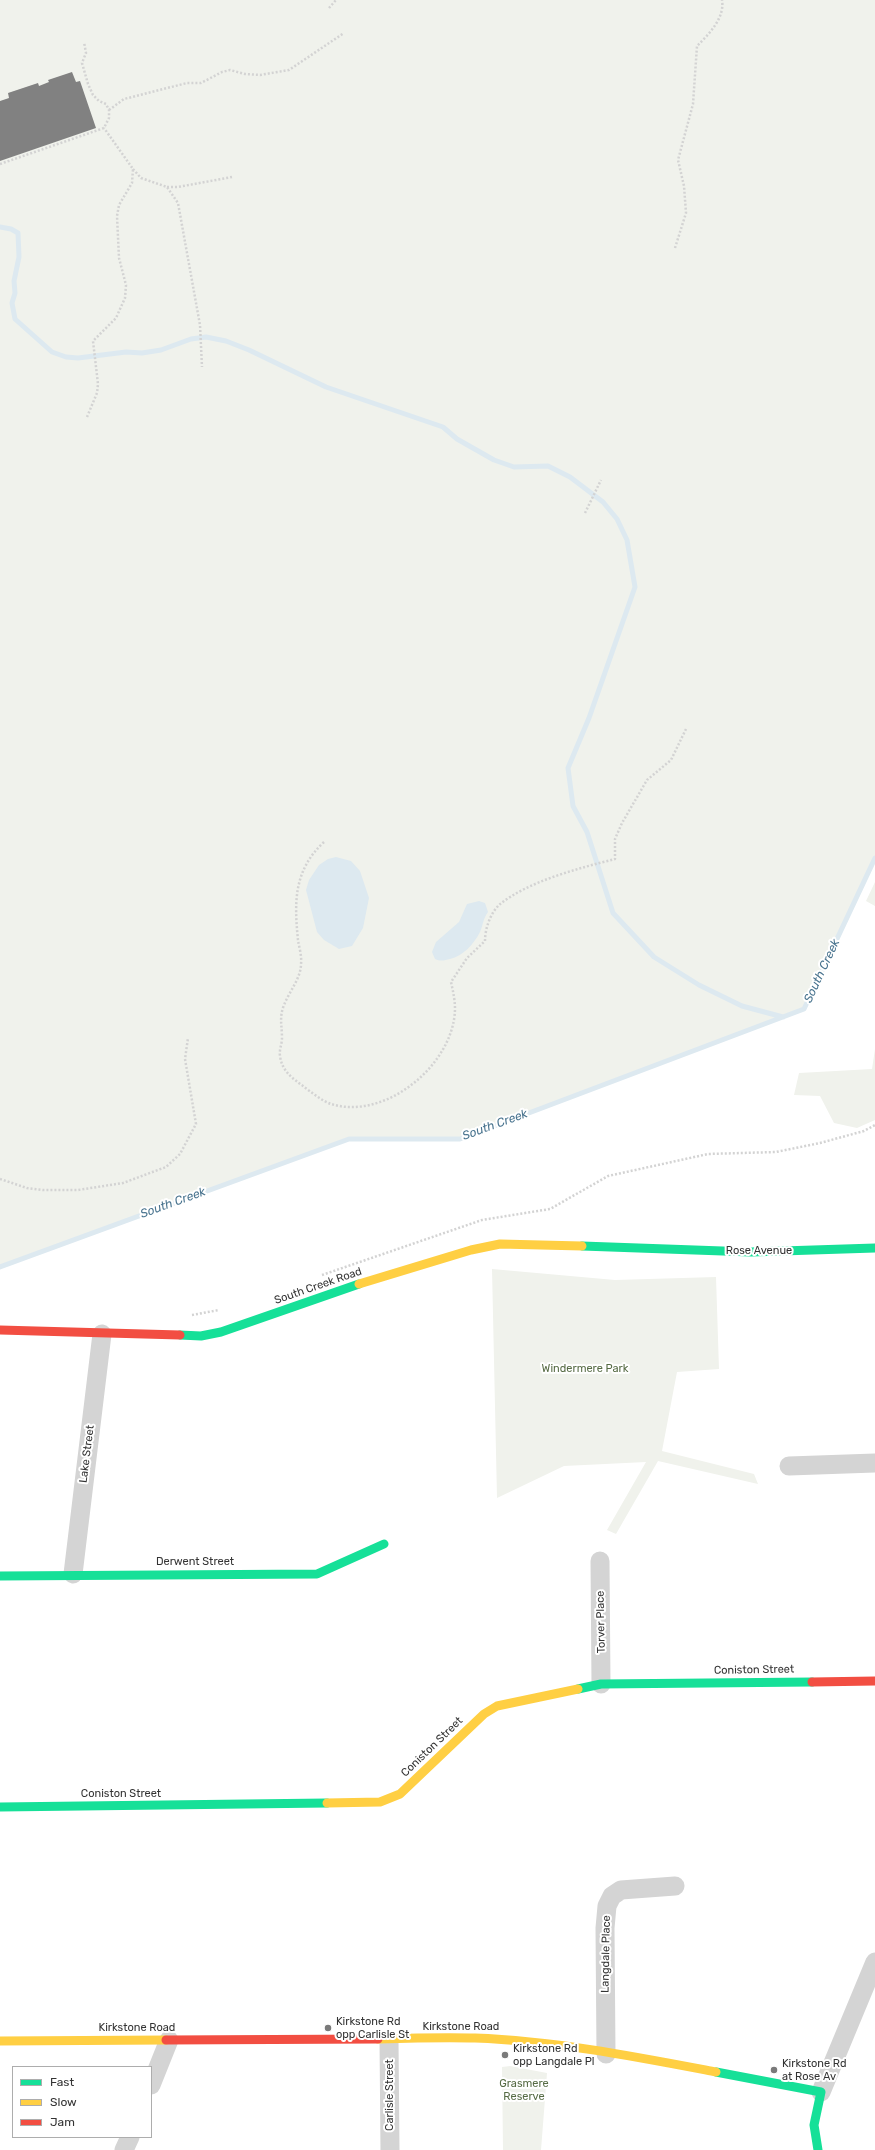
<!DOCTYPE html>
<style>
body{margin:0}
#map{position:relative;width:875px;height:2150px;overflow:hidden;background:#fff;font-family:Rubik,sans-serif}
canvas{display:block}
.legend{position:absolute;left:12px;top:2066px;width:140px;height:72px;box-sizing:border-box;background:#fff;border:1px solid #adadad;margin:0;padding:5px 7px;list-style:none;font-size:12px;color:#333}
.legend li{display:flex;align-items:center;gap:8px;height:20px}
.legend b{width:20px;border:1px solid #adadad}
</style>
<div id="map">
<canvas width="875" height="2150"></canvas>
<ul class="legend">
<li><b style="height:5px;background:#16e098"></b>Fast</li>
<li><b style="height:5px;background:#ffcf43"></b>Slow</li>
<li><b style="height:5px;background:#f24e42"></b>Jam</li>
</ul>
</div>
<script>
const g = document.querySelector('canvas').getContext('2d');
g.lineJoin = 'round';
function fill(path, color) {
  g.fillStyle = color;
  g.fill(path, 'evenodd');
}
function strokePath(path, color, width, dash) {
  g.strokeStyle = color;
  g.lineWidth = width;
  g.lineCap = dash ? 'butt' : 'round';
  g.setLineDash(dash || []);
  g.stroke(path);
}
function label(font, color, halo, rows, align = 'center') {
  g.font = font + ' Rubik,sans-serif';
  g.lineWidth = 4;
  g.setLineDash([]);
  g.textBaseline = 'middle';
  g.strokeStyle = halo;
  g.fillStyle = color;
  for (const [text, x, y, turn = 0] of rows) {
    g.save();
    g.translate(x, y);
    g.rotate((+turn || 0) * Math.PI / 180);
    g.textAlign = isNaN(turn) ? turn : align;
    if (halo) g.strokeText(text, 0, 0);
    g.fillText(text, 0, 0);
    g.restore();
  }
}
const green = new Path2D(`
 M0,0H875V858L804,1009L460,1139H349L0,1267Z
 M875,882V906L866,901Z
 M875,1049V1120L857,1128L834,1123L820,1096L794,1095L799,1073L872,1069Z
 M492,1269L615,1280L716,1277L719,1369L677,1372L662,1451L754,1474L758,1484L658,1461L616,1534L607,1530L646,1462L564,1466L497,1498Z
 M510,2066L547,2073L541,2150H503L502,2067Z`);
const water = new Path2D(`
 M336,857L351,861L360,871L369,898L363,928L352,946L339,949L324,940L317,932L306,890L309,880L319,865L328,859Z
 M479,901L485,903L488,912C483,919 483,925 480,932C474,944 463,956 450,959C445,960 441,962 435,959L432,952L436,942L459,922L467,904Z`);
const stream = new Path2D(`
 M0,227L11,229L18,233L19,257L14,281L15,293L12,303L15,319L52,352L66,357L78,358L126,352L142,353L161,350L191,339L206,337L226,341L249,350L326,387L443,427L457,439L494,460L514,467L548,466L570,477L603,502L617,519L627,540L635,587L589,718L568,768L573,806L587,832L613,913L654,957L699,985L742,1006L783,1017
 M0,1267L349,1139H460L804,1009L875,858`);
const building = new Path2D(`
 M72,72L76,82L80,81L96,128L0,161V101L9,98L8,93L38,83L39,86L49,82L48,80Z`);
const path = new Path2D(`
 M329,8L336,0
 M109,110L124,99L187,83H201L222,72L230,70L245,74L260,75L289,70L344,33
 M0,164L104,128L109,118V110L106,104L99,101L93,95L88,84L82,63L86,53L84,42
 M133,169L141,178L167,187L178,203L200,325L202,367
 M167,187H178L232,177
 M675,248L686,213L684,186L678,160L693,104L697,46C709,34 725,18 722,0
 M87,417L97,393L98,384L93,341L116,318L125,298L126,285L119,258L117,216L119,205L132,183L133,169L104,128
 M585,513L601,480
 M324,842C294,870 294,901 298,940C299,947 302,956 301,964C301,978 289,992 284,1005C279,1017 282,1026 282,1038C282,1044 279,1050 280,1056C282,1071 292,1078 303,1086C311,1092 322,1101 331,1104C386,1121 454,1064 455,1009C455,1000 453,991 451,982L467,958L485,941C485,929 490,914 499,905C528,881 580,868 615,859V839L622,823L647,780L671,760L686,729
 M0,1179L27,1188L43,1190H78L123,1183L166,1167L180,1154L196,1124L185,1059L188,1038
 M322,1275L482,1220L550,1209L608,1176L708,1154L776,1152L820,1143L864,1131L875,1125
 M192,1315L219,1310`);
const street = new Path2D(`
 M789,1466L875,1463
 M600,1561L601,1684
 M73,1574L102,1334
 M389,2040L390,2150
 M606,2054L605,1928L607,1906L612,1896L621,1890L675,1886
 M151,2085L169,2040
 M821,2092L875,1962
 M124,2150L130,2137`);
const fast = new Path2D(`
 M582,1246L751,1252L875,1248
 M180,1335L201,1336L221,1332L359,1284
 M0,1576L317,1574L384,1544
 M578,1689L601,1684L812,1682
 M0,1807L327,1803
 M716,2072L821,2092L814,2125L818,2150`);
const slow = new Path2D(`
 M359,1284L471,1250L500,1244L582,1246
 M327,1803L380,1802L400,1794L484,1714L497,1706L578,1689
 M378,2039C410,2038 443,2037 475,2038C556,2041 637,2057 716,2072
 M0,2041L166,2040`);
const jam = new Path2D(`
 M0,1330L180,1335
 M812,1682L875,1681
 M166,2040L378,2039`);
const markers = [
 [328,2028,4,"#7a7a7a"],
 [505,2055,4,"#7a7a7a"],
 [774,2070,4,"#7a7a7a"]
];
const streetNames = [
 ["Rose Avenue",759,1251],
 ["South Creek Road",318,1286,-19],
 ["Lake Street",87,1454,-83],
 ["Derwent Street",195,1562],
 ["Torver Place",601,1622,-91],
 ["Coniston Street",754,1670,-1],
 ["Coniston Street",432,1747,-44],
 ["Coniston Street",121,1794],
 ["Langdale Place",606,1954,-89],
 ["Kirkstone Road",461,2027],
 ["Kirkstone Road",137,2028],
 ["Carlisle Street",390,2095,-90]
];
const parkNames = [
 ["Windermere Park",585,1369],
 ["Grasmere",524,2084],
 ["Reserve",524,2097]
];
const poiNames = [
 ["Kirkstone Rd",336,2022],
 ["opp Carlisle St",336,2035],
 ["Kirkstone Rd",513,2049],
 ["opp Langdale Pl",513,2062],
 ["Kirkstone Rd",782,2064],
 ["at Rose Av",782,2077]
];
const waterNames = [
 ["South Creek",822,971,-65],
 ["South Creek",495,1125,-20],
 ["South Creek",173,1203,-20]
];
fill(green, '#f0f2ec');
fill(water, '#dde9f0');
strokePath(stream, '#dde9f0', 5);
fill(building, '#818181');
strokePath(path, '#d3d3d3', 2.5, [2, 2]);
strokePath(street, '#d4d4d4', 19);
strokePath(fast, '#16e098', 9);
strokePath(slow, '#ffcf43', 9);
strokePath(jam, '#f24e42', 9);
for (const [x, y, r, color] of markers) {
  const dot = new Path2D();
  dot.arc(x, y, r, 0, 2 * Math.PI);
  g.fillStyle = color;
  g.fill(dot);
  strokePath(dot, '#fff', 1.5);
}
label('11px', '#333', '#fff', streetNames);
label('11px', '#566b44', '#fff', parkNames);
label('11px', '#333', '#fff', poiNames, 'left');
label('italic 12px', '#48738e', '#fff', waterNames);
</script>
